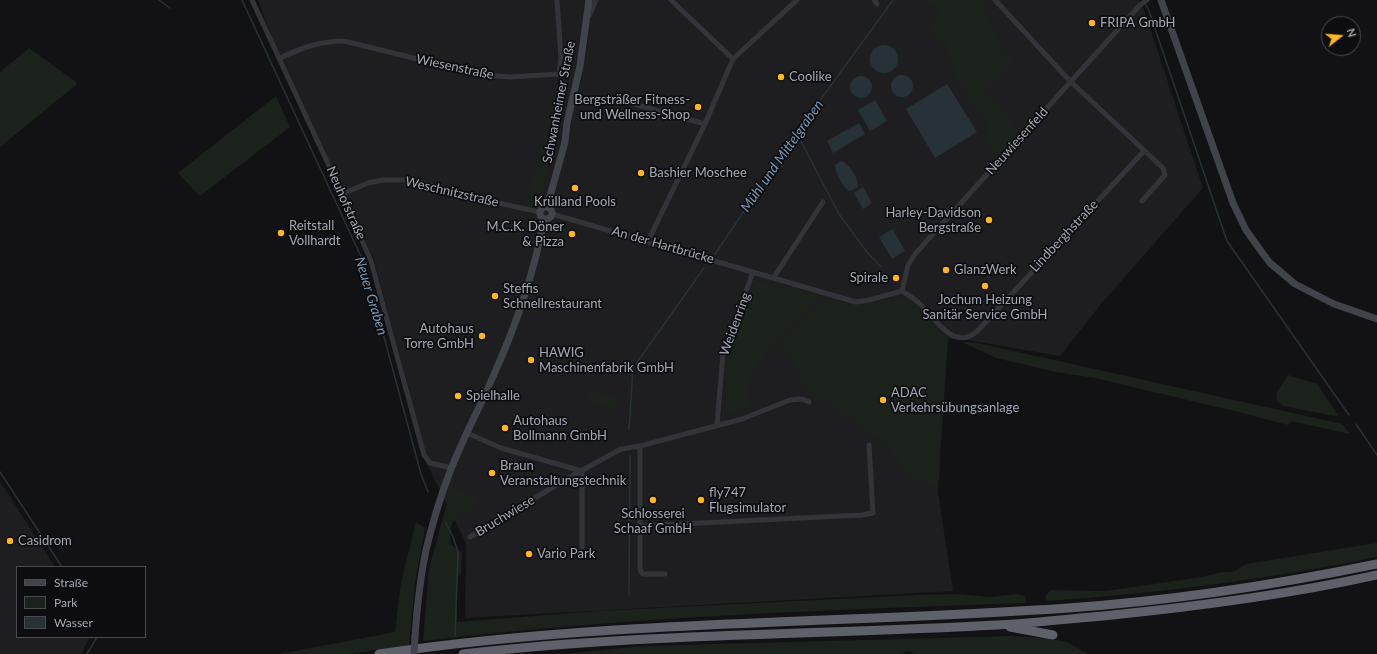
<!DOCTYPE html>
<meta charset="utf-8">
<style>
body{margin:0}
#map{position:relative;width:1377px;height:654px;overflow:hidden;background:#121214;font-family:Lato,sans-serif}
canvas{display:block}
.legend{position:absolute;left:16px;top:566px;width:130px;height:72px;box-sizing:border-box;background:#0d0d0f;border:1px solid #494b51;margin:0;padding:5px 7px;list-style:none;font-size:12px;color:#a2a8b5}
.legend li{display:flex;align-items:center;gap:8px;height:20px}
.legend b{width:20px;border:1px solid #494b51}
.north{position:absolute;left:1321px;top:16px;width:40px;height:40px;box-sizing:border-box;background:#0d0d0f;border:1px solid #494b51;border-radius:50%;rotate:73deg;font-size:11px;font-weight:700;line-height:16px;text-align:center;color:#a2a8b5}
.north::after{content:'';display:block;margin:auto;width:14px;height:18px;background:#ffb51e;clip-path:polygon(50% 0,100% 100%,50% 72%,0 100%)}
</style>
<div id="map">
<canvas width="1377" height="654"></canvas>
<ul class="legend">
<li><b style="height:5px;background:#404349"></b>Straße</li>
<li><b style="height:11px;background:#1a221b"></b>Park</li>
<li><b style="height:11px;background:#273138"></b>Wasser</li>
</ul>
<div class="north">N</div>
</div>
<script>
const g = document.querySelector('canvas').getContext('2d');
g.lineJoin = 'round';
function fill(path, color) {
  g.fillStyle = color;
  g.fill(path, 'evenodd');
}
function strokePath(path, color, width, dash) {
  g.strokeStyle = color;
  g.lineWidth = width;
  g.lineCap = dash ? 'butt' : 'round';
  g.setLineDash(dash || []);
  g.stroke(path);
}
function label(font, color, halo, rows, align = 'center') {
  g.font = font + ' Lato,sans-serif';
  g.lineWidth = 3.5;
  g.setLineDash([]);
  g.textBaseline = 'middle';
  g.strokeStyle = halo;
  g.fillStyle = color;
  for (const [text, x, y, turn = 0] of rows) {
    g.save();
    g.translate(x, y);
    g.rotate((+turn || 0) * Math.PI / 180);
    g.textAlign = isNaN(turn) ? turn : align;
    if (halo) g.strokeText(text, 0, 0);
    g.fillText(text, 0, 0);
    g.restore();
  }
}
const built = new Path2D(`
 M258,0H1138L1142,4L1203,188L1101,304L1060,356L961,339H948L938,492L953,591L465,618L466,543L426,462L406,379L374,260L342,189L278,54Z
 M0,481L55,567H17V637H90L81,654H0Z`);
const green = new Path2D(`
 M923,0H982L985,2L986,16L1001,49L1015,61L984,92L1019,131L996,158L984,137L991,128L984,116L970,101L958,79L945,41L937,39L931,34L929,24L941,13L933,4Z
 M29,48L76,82V85L0,147V72Z
 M558,82L567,86L539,205C534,208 531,208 526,207Z
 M276,96L290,127L200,196L178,173Z
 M757,281L822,296L761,359L746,387L752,408L731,415L725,411L726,356Z
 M895,297L913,303L948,340L937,488L914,479L885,443L802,386L792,357L776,347L824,298L855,304H865Z
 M962,342L977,343L1342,424L1350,434L1291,421L1288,425L1238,412L1095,378L1056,372L996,358Z
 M1288,375L1317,384L1338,415L1335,416L1283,406L1277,401V392Z
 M590,390L618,397L615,409L587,402Z
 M451,488L478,496L475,508C469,511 459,515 455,520C449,525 450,539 451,545L462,552L461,574L457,578V622L598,611L917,595L957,594L990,597L1017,594L1025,596L1026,603C825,610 623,617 423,641L429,569Z
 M416,522L425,528L415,583L409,645L350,654H279L395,632L401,582Z
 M1377,543V557C1268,579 1157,594 1046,601L1045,597L1050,590L1106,591L1202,577L1221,572H1233L1246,564Z
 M1011,636L1045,638L1067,642L1088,654H916L908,651L900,654H562L642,646Z`);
const water = new Path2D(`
 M870 59a14 14 0 1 1 28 0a14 14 0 1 1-28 0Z
 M891 86a11 11 0 1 1 22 0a11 11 0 1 1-22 0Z
 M850 87a11 11 0 1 1 22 0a11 11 0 1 1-22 0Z
 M947,84L977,132L935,158L906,109Z
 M875,100L887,121L870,131L858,110Z
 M859,123L865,134L833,153L827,141Z
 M841,161C849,163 859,179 858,187L850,191C843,188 835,172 835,165Z
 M863,187L872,203L863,209L854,193Z
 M893,229L905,251L892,259L879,237Z`);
const stream = new Path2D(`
 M159,0L170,8
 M242,0L364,263L421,474L428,492
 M1145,3L1149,11L1227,241L1349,415
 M797,134L839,214L867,252L881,267
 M715,254L811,113L893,0
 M1356,424L1377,455
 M629,430L633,368L704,268
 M0,472L62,567
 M446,523L453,537L458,552L455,636
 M629,595L630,455
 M87,654L97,637`);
const street = new Path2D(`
 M252,0L342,194L371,261L424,455L430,463L452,468
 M874,0L877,4
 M995,0L1070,81L1163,168L1165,175L1142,201
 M589,16L596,0
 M280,58C301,48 320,41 344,41L483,75L510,77L559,74L561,58L557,0
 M733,59L797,0
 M634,104L705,124
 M342,194L368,183L383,180H411L490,201L539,212
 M552,214L856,302L869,300L902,291C908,295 915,299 920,304C934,317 952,350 975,333C979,330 981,327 984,324L1144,151
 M648,241L705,124L733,59L671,0
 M774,277L823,202
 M902,291L908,265L915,254L1140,5L1147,0
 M717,425L723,353L753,272
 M467,433L501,448L582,471
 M640,446V568L641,572L643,574H665
 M582,471V554
 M639,526L862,515L873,513L869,445
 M470,537L570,477L621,449L640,446L742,419L790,400L802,399L809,402`);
const secondary = new Path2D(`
 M1161,0L1233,203L1246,230L1261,251L1270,263L1295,284L1334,304L1377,319
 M540 213a6 6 0 1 1 12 0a6 6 0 1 1-12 0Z
 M547,207L565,142L567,123L580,66L589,0
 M415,637C417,608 420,579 426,550C432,525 439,501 448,477C461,441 480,408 495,372C517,323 534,272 544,220`);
const highway = new Path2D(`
 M1010,627L1053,635
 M379,654C607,620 838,624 1068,608C1172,601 1275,585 1377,564
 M463,654C640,633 819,635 997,625C1033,623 1068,619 1103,616C1195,607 1287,595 1377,575`);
const secondaryBridge = new Path2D(`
 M414,654L415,637`);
const markers = [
 [1092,23,4,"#ffb51e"],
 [781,77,4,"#ffb51e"],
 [698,107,4,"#ffb51e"],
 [641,173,4,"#ffb51e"],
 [575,188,4,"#ffb51e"],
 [989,220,4,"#ffb51e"],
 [281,233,4,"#ffb51e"],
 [572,234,4,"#ffb51e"],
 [946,270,4,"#ffb51e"],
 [896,278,4,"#ffb51e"],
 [985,286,4,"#ffb51e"],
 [495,296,4,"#ffb51e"],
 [482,336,4,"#ffb51e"],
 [531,360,4,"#ffb51e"],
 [458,396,4,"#ffb51e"],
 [883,400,4,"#ffb51e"],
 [505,428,4,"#ffb51e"],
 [492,473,4,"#ffb51e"],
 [653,500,4,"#ffb51e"],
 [701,500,4,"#ffb51e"],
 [10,541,4,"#ffb51e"],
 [529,554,4,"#ffb51e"]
];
const poiNames = [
 ["FRIPA GmbH",1100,23],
 ["Coolike",789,77],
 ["Bergsträßer Fitness-",690,100,"right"],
 ["und Wellness-Shop",690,115,"right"],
 ["Bashier Moschee",649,173],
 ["Krülland Pools",575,202,"center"],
 ["Harley-Davidson",981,213,"right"],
 ["Bergstraße",981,228,"right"],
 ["Reitstall",289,226],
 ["Vollhardt",289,241],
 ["M.C.K. Döner",564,227,"right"],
 ["& Pizza",564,242,"right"],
 ["GlanzWerk",954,270],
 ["Spirale",888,278,"right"],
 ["Steffis",503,289],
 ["Schnellrestaurant",503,304],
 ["Jochum Heizung",985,300,"center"],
 ["Sanitär Service GmbH",985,315,"center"],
 ["Autohaus",474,329,"right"],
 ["Torre GmbH",474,344,"right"],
 ["HAWIG",539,353],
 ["Maschinenfabrik GmbH",539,368],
 ["ADAC",891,393],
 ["Verkehrsübungsanlage",891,408],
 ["Spielhalle",466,396],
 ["Autohaus",513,421],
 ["Bollmann GmbH",513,436],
 ["Braun",500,466],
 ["Veranstaltungstechnik",500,481],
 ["fly747",709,493],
 ["Flugsimulator",709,508],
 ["Schlosserei",653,514,"center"],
 ["Schaaf GmbH",653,529,"center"],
 ["Casidrom",18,541],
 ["Vario Park",537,554]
];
const streetNames = [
 ["Wiesenstraße",455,67,12],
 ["Schwanheimer Straße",559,102,-79],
 ["Neuwiesenfeld",1017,141,-48],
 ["Weschnitzstraße",452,192,13],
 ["Neuhofstraße",346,203,66],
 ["Lindberghstraße",1064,236,-47],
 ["An der Hartbrücke",663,245,16],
 ["Weidenring",735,324,-70],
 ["Bruchwiese",505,516,-31]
];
const waterNames = [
 ["Mühl und Mittelgraben",782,156,-55],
 ["Neuer Graben",371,296,73]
];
fill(built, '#1e1e21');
fill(green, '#1a221b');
fill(water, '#273138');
strokePath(stream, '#273138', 1.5);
strokePath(street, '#333439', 5);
strokePath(secondary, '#404349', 7);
strokePath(highway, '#5e616a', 9);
strokePath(secondaryBridge, '#404349', 7);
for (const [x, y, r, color] of markers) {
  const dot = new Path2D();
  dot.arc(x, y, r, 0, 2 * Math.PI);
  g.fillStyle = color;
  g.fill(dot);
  strokePath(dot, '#0d0d0f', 1.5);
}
label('13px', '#a2a8b5', '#0d0d0f', poiNames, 'left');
label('13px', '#a2a8b5', '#0d0d0f', streetNames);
label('italic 14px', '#7696b4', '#0d0d0f', waterNames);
</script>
